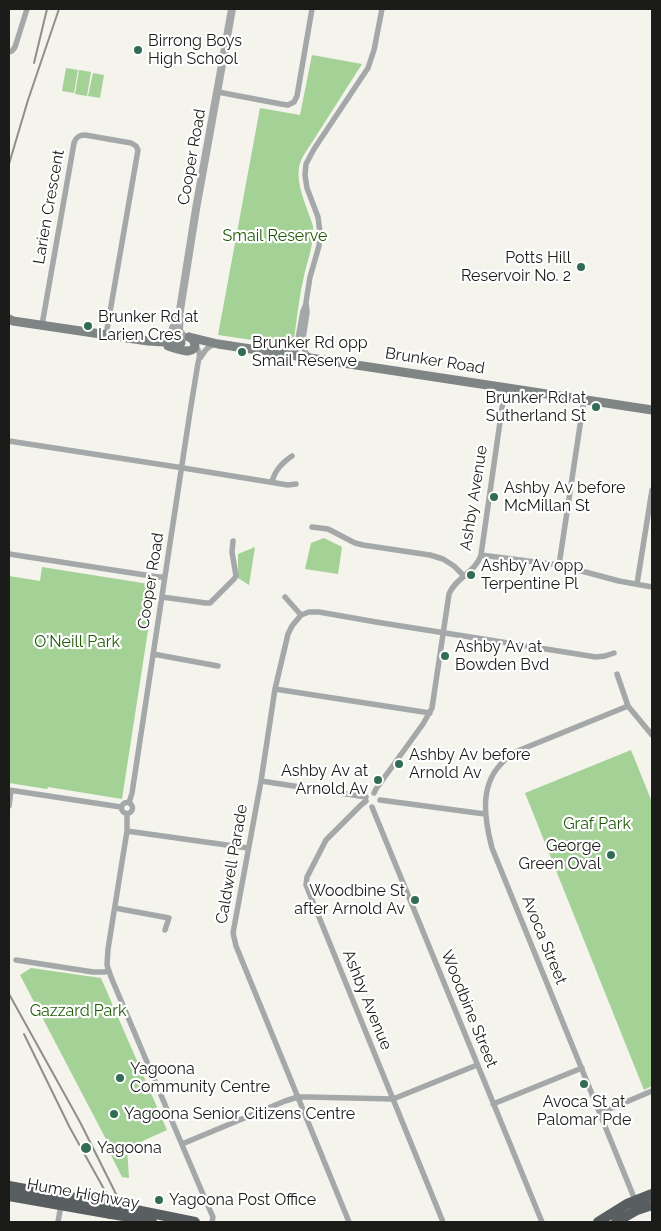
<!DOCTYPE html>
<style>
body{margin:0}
#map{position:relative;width:661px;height:1231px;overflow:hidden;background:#f4f3ec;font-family:Raleway,sans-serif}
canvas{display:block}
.frame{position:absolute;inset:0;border:10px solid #1b1b19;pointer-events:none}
</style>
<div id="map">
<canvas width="661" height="1231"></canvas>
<div class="frame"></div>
</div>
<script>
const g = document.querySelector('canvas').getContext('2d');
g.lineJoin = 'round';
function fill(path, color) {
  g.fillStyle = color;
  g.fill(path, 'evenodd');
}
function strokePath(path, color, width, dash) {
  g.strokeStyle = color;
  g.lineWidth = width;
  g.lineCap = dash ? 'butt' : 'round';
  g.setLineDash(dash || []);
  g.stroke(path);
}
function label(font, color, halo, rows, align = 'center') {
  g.font = font + ' Raleway,sans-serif';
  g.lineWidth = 4.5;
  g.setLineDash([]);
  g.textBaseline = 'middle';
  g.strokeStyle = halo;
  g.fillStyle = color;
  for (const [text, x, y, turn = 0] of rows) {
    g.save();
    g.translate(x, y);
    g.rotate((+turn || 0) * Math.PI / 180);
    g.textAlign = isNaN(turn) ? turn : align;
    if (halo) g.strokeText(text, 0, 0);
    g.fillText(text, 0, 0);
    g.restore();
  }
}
const green = new Path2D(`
 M312,55L362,64L309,147C305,153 300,160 299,168C296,186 308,209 313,226C314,245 308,258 304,276C299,297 297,318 294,339L291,344L287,345L218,335L260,108L300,115Z
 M66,68L78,70L74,93L62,91Z
 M79,70L91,72L87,96L75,94Z
 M93,73L104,75L100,98L88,96Z
 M324,538L342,547L338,574L305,569L311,543Z
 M255,547L249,585L238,578V554Z
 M42,567L155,585L122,799L48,787L47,789L9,783V576L40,581Z
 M631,750L652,802V1086L644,1090L525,793Z
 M31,968L101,978L167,1130L127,1148L129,1178L122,1177L106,1145L108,1143L20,975Z`);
const minor = new Path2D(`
 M9,52L12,51L15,47L27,9
 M218,92L281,104L288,105L294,102L297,96L312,9
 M42,325L74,143C76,137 79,135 85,135L131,143L136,146L138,150L106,335
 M295,355L303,311L306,304
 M310,357L306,353L302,345L307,312L306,302L310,277L319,246L320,233L318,217L307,188L305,175L306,164L314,149L368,68L374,50L382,9
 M200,358C206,351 204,348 216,344
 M9,441L177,467L288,485L296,484
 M272,482C275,470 282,463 292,456
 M312,527L328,529L355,543L363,545L430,555L443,559L454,566L464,576
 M9,554L158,577H165
 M481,555L559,565L619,581L652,587
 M559,565L584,399
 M637,584L652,490
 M162,597L206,603H210L234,579L236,576L232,552L233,541
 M285,597L301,615
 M153,654L218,666
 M617,674L628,706L652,735
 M275,689L430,713
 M628,706L515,752C510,756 504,760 500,765C479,788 485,821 492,848L635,1200
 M261,781L366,797
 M9,790L121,807
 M374,793L376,789L423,724L432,708L449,594C455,578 476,572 481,555L505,387
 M380,800L485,814
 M366,801L361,805L326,840L307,877L306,885L443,1222
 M121.5 808a5.5 5.5 0 1 1 11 0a5.5 5.5 0 1 1-11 0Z
 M129,803L132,793L190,412L198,363C200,357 201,351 195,346
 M9,806L11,791
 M372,807L542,1222
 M127,814V831L108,949L107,965L111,977L205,1199L213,1217L212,1222
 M127,831L248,848
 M115,908L169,918L165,930
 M16,960L93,972H104L109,971
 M493,1104L582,1068
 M600,1113L652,1091
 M182,1144L285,1101L298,1097H308L393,1099L477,1065
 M58,1222L61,1205
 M349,1222L236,946L233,933L261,781L275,689L288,634L292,626L301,615L309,612H319L376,622L596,657L605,656L614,653`);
const tertiary = new Path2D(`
 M185,337L182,335L179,331L180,310L196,209L232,9
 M160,341L167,340L170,337L177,316`);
const secondary = new Path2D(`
 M9,319L13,321L148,341L181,343
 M189,337L218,344L652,410
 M168,346C174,348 182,351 188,351C198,350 196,340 189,337`);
const trunk = new Path2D(`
 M9,1186L108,1204
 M9,1196L111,1214
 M126,1208L195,1222
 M130,1217L152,1222
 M598,1222L627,1204L652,1194
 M616,1222L637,1210L652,1205`);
const rail = new Path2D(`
 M34,63L47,9
 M9,164L28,100L59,9
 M9,994L80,1122L130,1222
 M24,1034L70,1128L119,1216`);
const trunkBridge = new Path2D(`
 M108,1204L126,1208
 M111,1214L130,1217`);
const markers = [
 [138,50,5,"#326c54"],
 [581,267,5,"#326c54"],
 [88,326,5,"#326c54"],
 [242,352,5,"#326c54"],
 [596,407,5,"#326c54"],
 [494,497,5,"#326c54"],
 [471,575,5,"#326c54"],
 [445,656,5,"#326c54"],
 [399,764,5,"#326c54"],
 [378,780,5,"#326c54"],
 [611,855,5,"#326c54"],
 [415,900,5,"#326c54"],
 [120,1078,5,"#326c54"],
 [584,1084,5,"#326c54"],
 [114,1114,5,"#326c54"],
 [86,1148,6,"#326c54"],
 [159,1200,5,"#326c54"]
];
const poiNames = [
 ["Birrong Boys",148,41],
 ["High School",148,59],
 ["Potts Hill",571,258,"right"],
 ["Reservoir No. 2",571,276,"right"],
 ["Brunker Rd at",98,317],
 ["Larien Cres",98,335],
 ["Brunker Rd opp",252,343],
 ["Smail Reserve",252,361],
 ["Brunker Rd at",586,398,"right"],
 ["Sutherland St",586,416,"right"],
 ["Ashby Av before",504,488],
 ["McMillan St",504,506],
 ["Ashby Av opp",481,566],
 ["Terpentine Pl",481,584],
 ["Ashby Av at",455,647],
 ["Bowden Bvd",455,665],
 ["Ashby Av before",409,755],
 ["Arnold Av",409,773],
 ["Ashby Av at",368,771,"right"],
 ["Arnold Av",368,789,"right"],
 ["George",601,846,"right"],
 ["Green Oval",601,864,"right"],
 ["Woodbine St",405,891,"right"],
 ["after Arnold Av",405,909,"right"],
 ["Yagoona",130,1069],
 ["Community Centre",130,1087],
 ["Avoca St at",584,1102,"center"],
 ["Palomar Pde",584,1120,"center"],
 ["Yagoona Senior Citizens Centre",124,1114],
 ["Yagoona",97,1148],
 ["Yagoona Post Office",169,1200]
];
const streetNames = [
 ["Cooper Road",192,157,-80],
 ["Larien Crescent",49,207,-80],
 ["Brunker Road",435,361,9],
 ["Ashby Avenue",474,498,-81],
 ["Cooper Road",151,581,-81],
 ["Caldwell Parade",232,864,-80],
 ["Avoca Street",544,940,68],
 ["Ashby Avenue",367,1000,68],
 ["Woodbine Street",469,1009,68],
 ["Hume Highway",83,1194,10]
];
const parkNames = [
 ["Smail Reserve",275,236],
 ["O'Neill Park",77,642],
 ["Graf Park",597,824],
 ["Gazzard Park",78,1011]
];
fill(green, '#a3d196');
strokePath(minor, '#a5a8a9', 5.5);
strokePath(tertiary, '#a5a8a9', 8);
strokePath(secondary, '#7f8485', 9);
strokePath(trunk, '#595f61', 10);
strokePath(rail, '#8f8e89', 2);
strokePath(trunkBridge, '#595f61', 10);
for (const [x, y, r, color] of markers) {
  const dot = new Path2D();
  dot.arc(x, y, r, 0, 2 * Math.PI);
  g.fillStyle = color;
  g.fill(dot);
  strokePath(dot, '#fff', 2);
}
label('16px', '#1b1b19', '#fff', poiNames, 'left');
label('16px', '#1b1b19', '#fff', streetNames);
label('16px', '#1f5a06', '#fff', parkNames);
</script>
